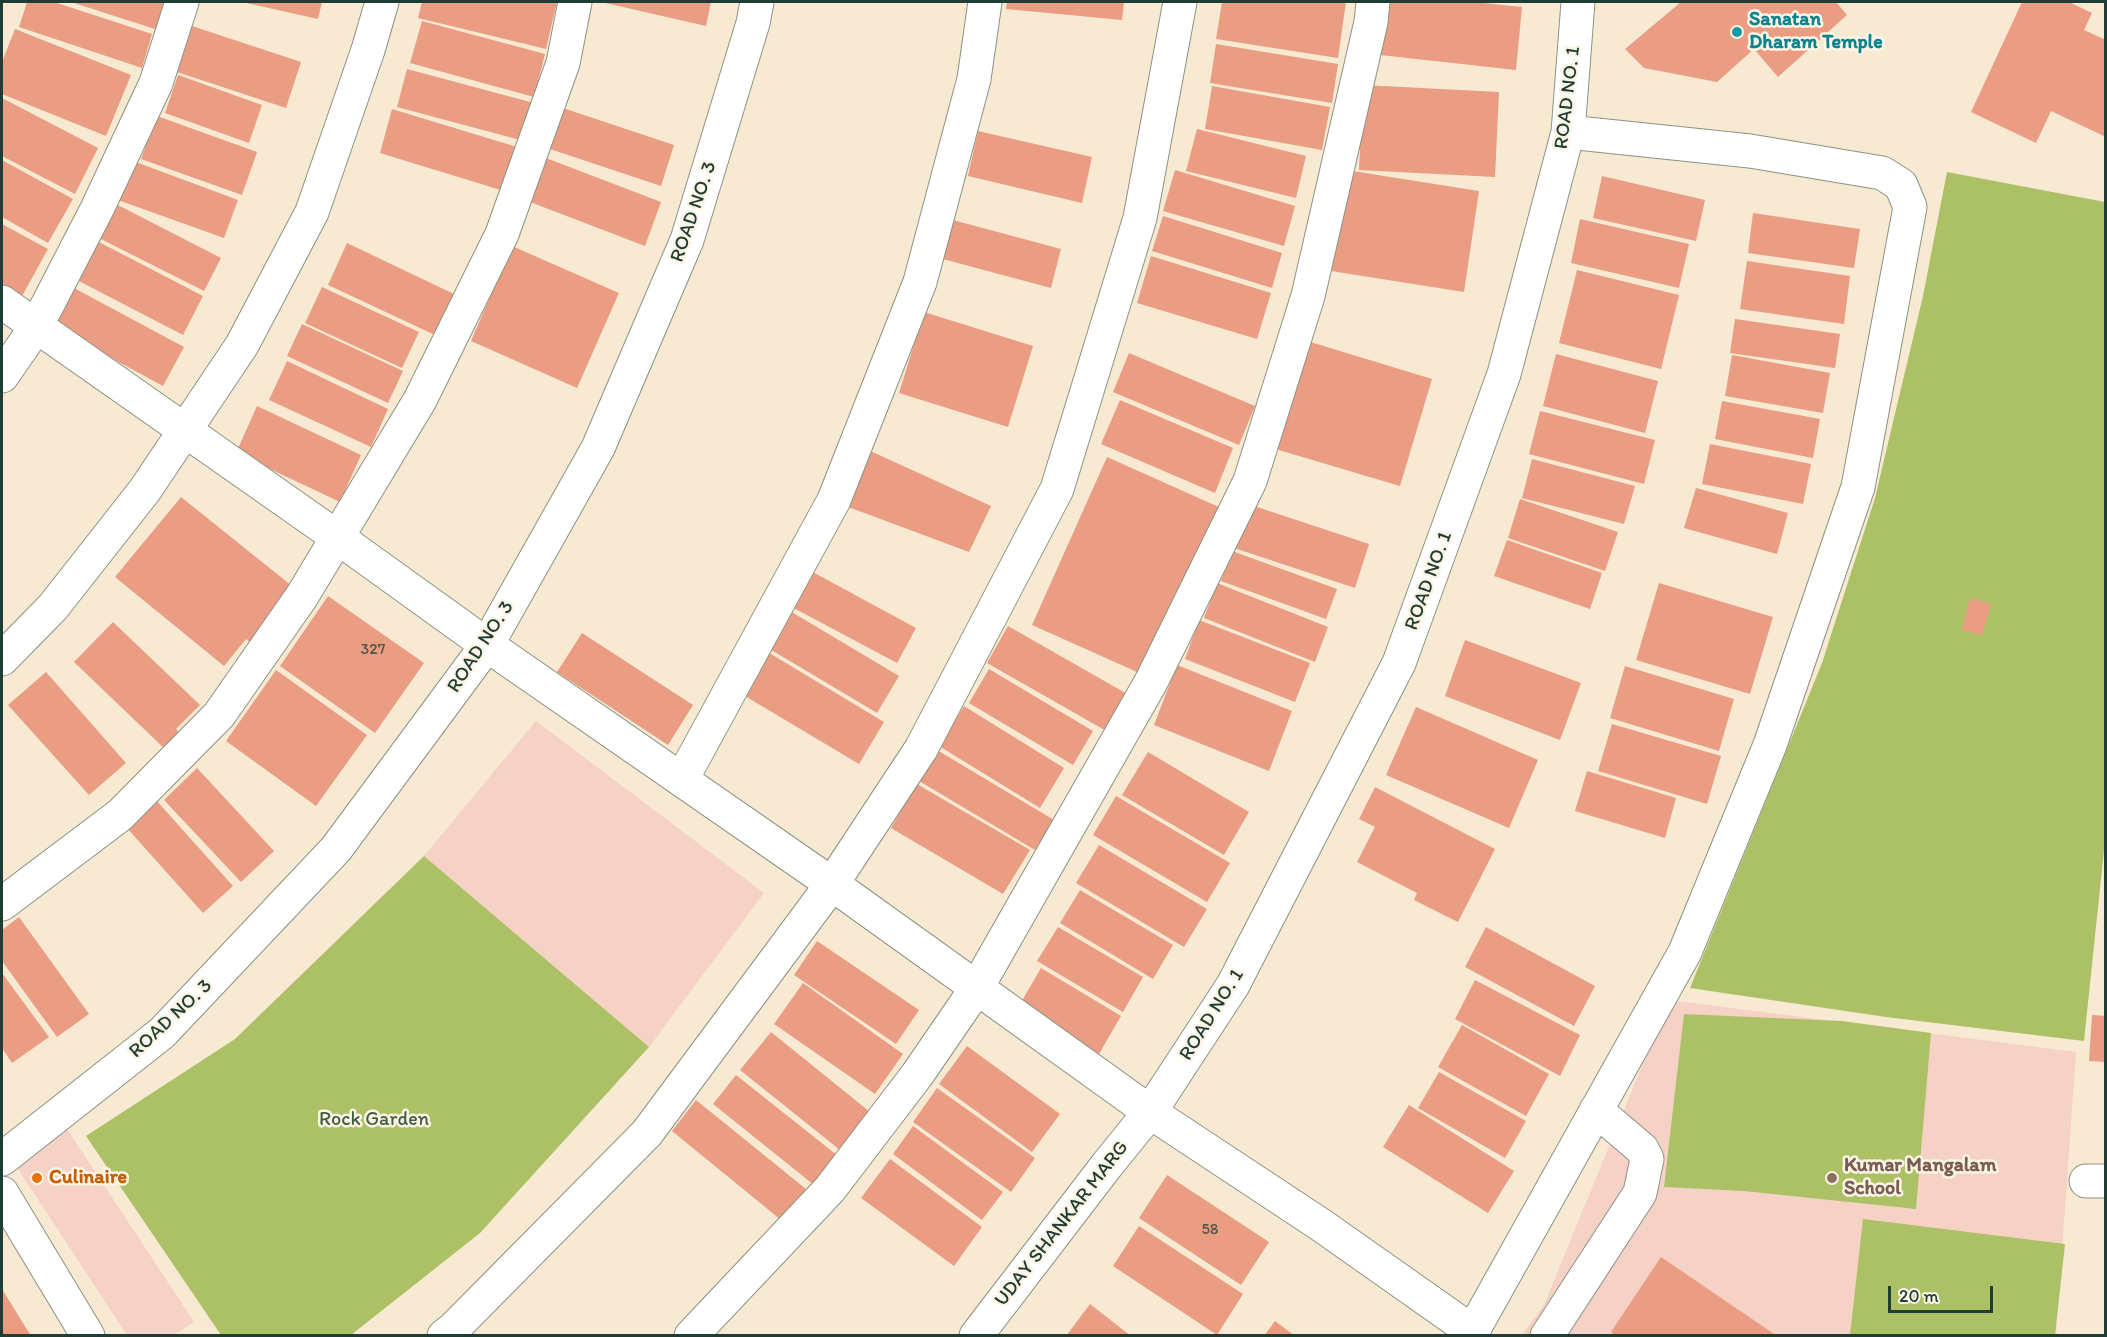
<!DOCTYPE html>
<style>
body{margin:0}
#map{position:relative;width:2107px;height:1337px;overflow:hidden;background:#f7e9d2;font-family:Itim,sans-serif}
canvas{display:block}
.frame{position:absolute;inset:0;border:3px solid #1f3d34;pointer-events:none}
.scale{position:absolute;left:1888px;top:1286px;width:105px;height:27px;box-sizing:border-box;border:3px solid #1f3d34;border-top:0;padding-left:8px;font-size:18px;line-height:21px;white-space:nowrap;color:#1f3d34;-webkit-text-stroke:4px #fcf5e5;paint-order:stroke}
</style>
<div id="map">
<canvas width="2107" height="1337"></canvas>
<div class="frame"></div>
<div class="scale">20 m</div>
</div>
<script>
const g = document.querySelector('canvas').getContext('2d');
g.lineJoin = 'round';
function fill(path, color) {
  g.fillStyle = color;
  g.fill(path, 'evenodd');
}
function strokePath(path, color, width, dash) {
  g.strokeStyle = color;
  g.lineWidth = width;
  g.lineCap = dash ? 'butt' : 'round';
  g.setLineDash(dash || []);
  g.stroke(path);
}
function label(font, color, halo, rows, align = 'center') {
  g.font = font + ' Itim,sans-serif';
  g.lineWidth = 5;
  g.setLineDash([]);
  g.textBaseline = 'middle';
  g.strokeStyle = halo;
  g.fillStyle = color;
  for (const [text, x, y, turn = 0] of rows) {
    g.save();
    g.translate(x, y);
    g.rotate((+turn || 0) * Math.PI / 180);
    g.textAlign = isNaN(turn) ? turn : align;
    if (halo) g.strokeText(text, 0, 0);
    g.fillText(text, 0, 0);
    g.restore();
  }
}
const built = new Path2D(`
 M536,721L764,893L649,1047L424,856Z
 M1669,1000L2076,1052L2056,1335L1521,1336L1544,1305Z
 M65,1126L194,1322L174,1335H127L16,1166Z`);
const green = new Path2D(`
 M1947,172L2105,202L2106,831L2084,1041L1886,1017L1690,988L1822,663L1875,498L1923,296Z
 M424,856L649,1047L480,1233L351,1335H221L86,1136L235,1039Z
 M1684,1014L1842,1021L1931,1033L1916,1209L1744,1191L1664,1187Z
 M1863,1219L2065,1244L2055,1335H1850Z`);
const building = new Path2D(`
 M27,2H54L152,34L142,68L19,27Z
 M71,2H168L158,30Z
 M242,2H322L318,19Z
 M422,2H557L546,49L418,18Z
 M601,2H711L706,26Z
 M1007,2H1124L1122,20L1006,9Z
 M1222,2H1346L1338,58L1216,39Z
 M1385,2H1474L1522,7L1516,70L1380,55Z
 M1681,2H1836L1847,15L1778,77L1754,49L1717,82L1644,68L1625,49Z
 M2022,2H2069L2092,13L2084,30L2106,40V137L2051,111L2036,143L1971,112Z
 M422,21L545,54L534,97L410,63Z
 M189,25L301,62L286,108L174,71Z
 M15,29L131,75L106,136L2,94V62Z
 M1216,44L1338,64L1332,103L1210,83Z
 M407,69L534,103L524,141L397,107Z
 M178,75L262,105L249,143L165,113Z
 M1363,85L1499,92L1495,177L1359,170Z
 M1212,86L1330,107L1322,150L1205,129Z
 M2,98L98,148L75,194L2,156Z
 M560,107L674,145L661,186L547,148Z
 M392,109L517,147L504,191L380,153Z
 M157,116L257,152L242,195L141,159Z
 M1197,129L1306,156L1296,198L1186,171Z
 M978,131L1092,157L1082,203L968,176Z
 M546,158L661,202L645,246L530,202Z
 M2,160L73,199L48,243L2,217Z
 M133,161L238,200L224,238L118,200Z
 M1175,170L1295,206L1284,246L1163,211Z
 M1346,170L1479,191L1464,292L1331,271Z
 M1602,176L1705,200L1696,241L1593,218Z
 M112,202L221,258L204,291L95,236Z
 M1753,213L1860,229L1854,268L1748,253Z
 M1163,216L1282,253L1272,288L1152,251Z
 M1580,219L1689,244L1679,288L1571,263Z
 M953,220L1061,249L1051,288L943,259Z
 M2,224L48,249L21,298L2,287Z
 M97,241L203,296L183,335L77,280Z
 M347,243L456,295L437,336L328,285Z
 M512,246L619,293L577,388L471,341Z
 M1151,256L1271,293L1257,339L1137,303Z
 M1747,261L1850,276L1844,324L1740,309Z
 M1577,270L1679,295L1661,369L1559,343Z
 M322,287L419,332L402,368L305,323Z
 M74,288L184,347L163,386L54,327Z
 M924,312L1033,346L1008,427L899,393Z
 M1735,319L1840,334L1835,368L1730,353Z
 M302,324L403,371L388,403L287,356Z
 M1304,340L1432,379L1400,486L1272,448Z
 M1129,353L1255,406L1239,445L1113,392Z
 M1556,354L1658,381L1645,433L1543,406Z
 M1732,355L1830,373L1823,413L1725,396Z
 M287,361L388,409L371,447L269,400Z
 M1120,400L1233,448L1215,493L1101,444Z
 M1722,401L1820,419L1813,458L1715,439Z
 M257,406L361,455L340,502L236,453Z
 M1540,411L1655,440L1644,484L1529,454Z
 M1710,444L1811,464L1803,504L1702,484Z
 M866,449L991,506L969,552L843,505Z
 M1107,457L1221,508L1146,676L1032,625Z
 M1532,459L1635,486L1624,524L1522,498Z
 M1696,488L1788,513L1777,554L1684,528Z
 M181,497L292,586L266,617L269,619L250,642L246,639L224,666L115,577Z
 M1520,499L1618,532L1605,571L1508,538Z
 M1248,504L1369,544L1355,588L1234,548Z
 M1507,540L1602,573L1590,609L1494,576Z
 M1232,551L1337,589L1326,619L1221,581Z
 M809,570L916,628L897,663L790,606Z
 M1217,583L1328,627L1315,662L1204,618Z
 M1659,583L1773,617L1750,694L1636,660Z
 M328,596L424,663L375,733L280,666Z
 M1970,598L1991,604L1982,635L1962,630Z
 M790,611L899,676L877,713L768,648Z
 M1199,620L1310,663L1295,702L1185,659Z
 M113,622L200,705L176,729L182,735L167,751L74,662Z
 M1008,626L1129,695L1108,732L987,663Z
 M582,633L693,705L668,745L557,672Z
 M1465,640L1581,683L1560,740L1445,696Z
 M766,651L884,722L859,764L740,693Z
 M1177,665L1292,711L1269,771L1154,725Z
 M1625,666L1734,699L1719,751L1610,718Z
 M989,669L1093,731L1073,765L969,703Z
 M276,670L367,735L316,806L226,741Z
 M46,672L126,763L89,795L8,705Z
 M964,706L1064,768L1040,808L939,746Z
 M1416,707L1538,760L1509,828L1386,775Z
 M1612,724L1721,756L1707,804L1598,771Z
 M937,750L1054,820L1035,850L919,781Z
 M1148,752L1249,812L1224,855L1122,795Z
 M197,768L274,851L241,882L164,800Z
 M1587,771L1676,798L1665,838L1575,811Z
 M917,784L1030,850L1003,894L891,828Z
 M1375,787L1495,849L1458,922L1414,900L1417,893L1357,862L1375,827L1359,819Z
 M1116,796L1230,863L1207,902L1093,835Z
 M156,800L233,886L203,913L126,827Z
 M1099,845L1207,909L1184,947L1076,883Z
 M1080,890L1173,945L1153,979L1060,923Z
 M19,917L89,1014L57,1037L2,961V930Z
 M1058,927L1143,977L1123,1012L1037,961Z
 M1486,927L1595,986L1574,1026L1465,967Z
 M817,941L919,1010L896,1044L794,975Z
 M1041,968L1121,1016L1099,1054L1019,1006Z
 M2,973L49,1037L12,1063L2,1048Z
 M1475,980L1580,1035L1560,1076L1455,1019Z
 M803,983L903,1054L875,1094L774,1024Z
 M2092,1015L2106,1016V1062L2089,1061Z
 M1462,1025L1549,1074L1526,1116L1438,1067Z
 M771,1032L870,1112L840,1150L740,1070Z
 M967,1046L1060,1114L1032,1152L939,1084Z
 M1439,1072L1526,1121L1505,1158L1418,1108Z
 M736,1075L838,1156L814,1185L713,1104Z
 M937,1088L1035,1158L1011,1192L913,1122Z
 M696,1100L806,1189L781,1220L672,1131Z
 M1409,1105L1514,1171L1488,1213L1383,1147Z
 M913,1126L1003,1192L982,1220L893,1154Z
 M890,1159L982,1227L954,1266L861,1198Z
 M1167,1175L1269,1242L1241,1285L1139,1218Z
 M1139,1226L1243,1294L1217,1335L1113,1266Z
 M1661,1257L1777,1336H1616L1611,1332Z
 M2,1289L31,1336H2Z
 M1090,1304L1131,1336H1066Z
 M1275,1321L1295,1336H1264Z`);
const minor = new Path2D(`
 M2,302L337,537L487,645L832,884L1150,1112L1321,1225L1473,1332
 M2,376L36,327L97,209L156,83L182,2
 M2,659L53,607L145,490L242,345L312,212L368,50L382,2
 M682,779L834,500L920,282L974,79L985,2
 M2,904L120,815L219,715L302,596L420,400L502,234L563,63L575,2
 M2,1159L162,1033L336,849L487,645L598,448L687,240L753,23L757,2
 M2086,1181H2106
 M2,1193L88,1336
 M444,1336L453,1329L647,1133L832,884L921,749L1057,489L1140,218L1180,2
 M691,1336L830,1189L917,1075L976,989L1151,682L1250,481L1308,296L1371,22L1373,2
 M976,1336L1107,1165L1150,1112L1233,985L1399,663L1504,374L1568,132L1578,2
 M1470,1336L1685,952L1770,745L1858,487L1910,207L1901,185L1882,173L1750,151L1568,132
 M1547,1336L1640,1193L1647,1159L1642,1149L1596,1110`);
const markers = [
 [1737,32,6,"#0f9aa8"],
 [37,1178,6,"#e8710a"],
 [1832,1178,6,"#8d6e63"]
];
const numberNames = [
 ["327",373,650],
 ["58",1210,1230]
];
const cultureNames = [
 ["Sanatan",1749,20],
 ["Dharam Temple",1749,43]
];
const streetNames = [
 ["ROAD NO. 1",1568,98,-83],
 ["ROAD NO. 3",694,212,-71],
 ["ROAD NO. 1",1429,581,-70],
 ["ROAD NO. 3",481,647,-57],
 ["ROAD NO. 1",1212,1015,-58],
 ["ROAD NO. 3",171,1019,-43],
 ["UDAY SHANKAR MARG",1062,1224,-52]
];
const parkNames = [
 ["Rock Garden",374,1120]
];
const educationNames = [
 ["Kumar Mangalam",1844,1166],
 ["School",1844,1189]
];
const foodNames = [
 ["Culinaire",49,1178]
];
fill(built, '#f6d1c5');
fill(green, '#acc166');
fill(building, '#ea9d82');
strokePath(minor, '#8b9383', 35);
strokePath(minor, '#fff', 33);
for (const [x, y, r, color] of markers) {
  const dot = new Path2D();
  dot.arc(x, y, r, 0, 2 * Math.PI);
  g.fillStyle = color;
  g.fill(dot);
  strokePath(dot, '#fcf5e5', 2);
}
label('16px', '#525548', null, numberNames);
label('bold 20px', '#0d838f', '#fcf5e5', cultureNames, 'left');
label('20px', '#1f3d34', '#fcf5e5', streetNames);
label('20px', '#425e40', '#fcf5e5', parkNames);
label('bold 20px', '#785e54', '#fcf5e5', educationNames, 'left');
label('bold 20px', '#c56008', '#fcf5e5', foodNames, 'left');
</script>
